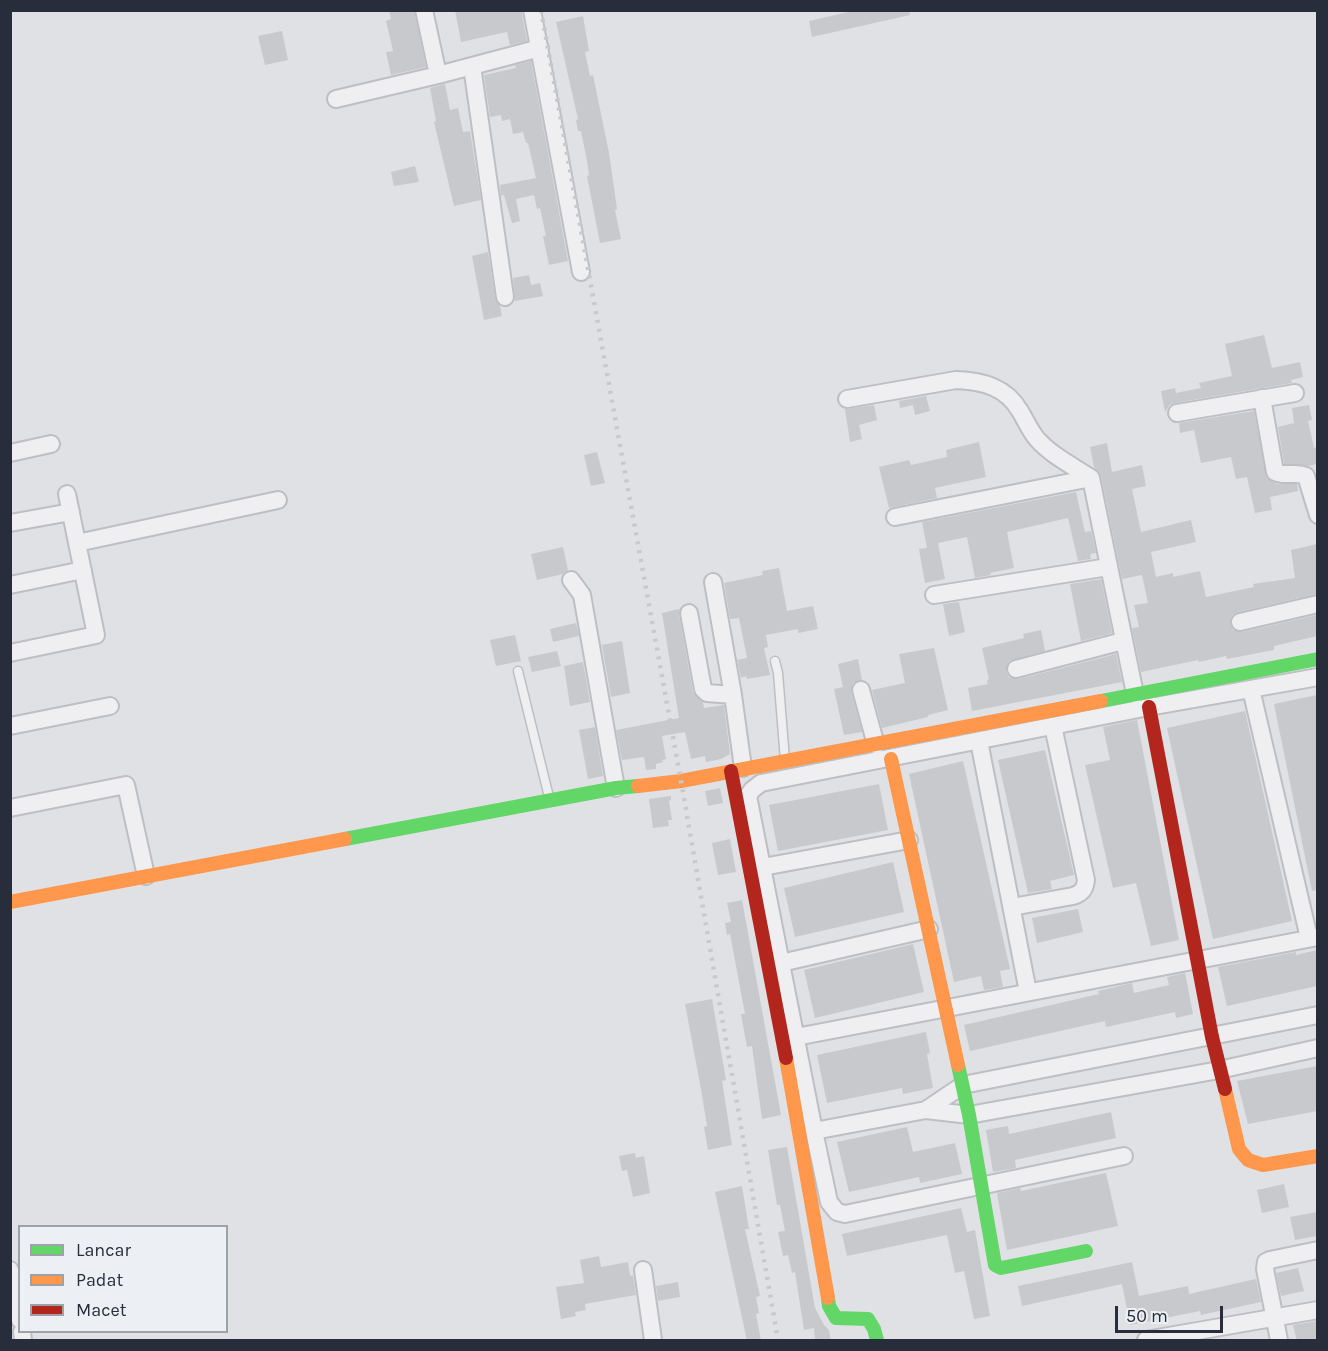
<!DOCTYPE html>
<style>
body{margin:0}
#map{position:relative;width:1328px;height:1351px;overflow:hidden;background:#dfe1e4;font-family:Karla,sans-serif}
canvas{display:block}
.frame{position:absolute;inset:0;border:12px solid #282d3c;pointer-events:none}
.legend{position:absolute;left:18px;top:1225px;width:210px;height:108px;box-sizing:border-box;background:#eceff4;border:2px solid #9ea1aa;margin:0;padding:8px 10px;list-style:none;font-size:18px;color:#282d3c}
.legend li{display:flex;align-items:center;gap:12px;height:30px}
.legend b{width:30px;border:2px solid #9ea1aa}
.scale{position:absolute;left:1115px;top:1306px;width:108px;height:27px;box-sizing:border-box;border:3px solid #282d3c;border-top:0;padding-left:8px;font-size:18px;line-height:21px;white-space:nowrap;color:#282d3c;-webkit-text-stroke:4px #eceff4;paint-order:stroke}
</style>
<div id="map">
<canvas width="1328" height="1351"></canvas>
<div class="frame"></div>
<ul class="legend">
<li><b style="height:8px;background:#63d668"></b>Lancar</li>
<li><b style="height:8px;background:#ff974d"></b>Padat</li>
<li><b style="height:8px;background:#b3261e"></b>Macet</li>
</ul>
<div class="scale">50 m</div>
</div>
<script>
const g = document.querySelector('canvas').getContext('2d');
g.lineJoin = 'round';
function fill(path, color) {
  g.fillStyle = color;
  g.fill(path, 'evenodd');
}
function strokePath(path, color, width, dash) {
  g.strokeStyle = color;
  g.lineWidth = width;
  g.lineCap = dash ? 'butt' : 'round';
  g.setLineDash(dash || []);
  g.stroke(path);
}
const building = new Path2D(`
 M389,10H414L426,67L391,75L386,52L393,51L386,21L391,19Z
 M455,10H521L527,41L510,45L507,32L461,42Z
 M857,10H909L910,15L812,37L809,21Z
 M583,16L589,51L585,52L590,76L593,75L609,153L617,209L615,210L621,239L600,243L587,176L589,175L587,161L581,131H578L576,120L578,119L556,22Z
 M282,31L288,60L265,65L258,36Z
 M531,61L568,261L549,265L543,236H546L540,208L537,209L534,195L516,199L520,221L512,223L504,195L501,196L500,185L536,178L528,143H526L523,132L513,134L510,119L502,121L501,115L490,117L484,75L516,68L515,65Z
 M445,84L450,110L458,108L463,132L470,131L481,200L454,206L434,122L436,121L430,88Z
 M415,166L419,182L394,186L391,172Z
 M488,252L495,298L500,306L502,316L484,320L472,256Z
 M529,275L531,285L540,283L543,296L515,301L513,278Z
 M1264,335L1272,368L1300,362L1303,377L1291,380L1292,383L1175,403L1170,405L1165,412L1161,391L1175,388L1176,393L1201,388L1199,383L1232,376L1225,344Z
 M926,396L930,411L915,415L913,405L900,408L899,401Z
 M874,405L877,420L859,425L862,439L850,442L845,409Z
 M1309,405L1312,420L1308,421L1314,448L1317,447V464L1308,466L1284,464L1278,427L1294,423L1292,408Z
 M1254,411L1267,478L1277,484H1297L1298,491L1270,497L1272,510L1255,513L1247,477L1236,479L1231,457L1201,463L1194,430L1180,433L1179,423Z
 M979,442L986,477L935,488L937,498L889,508L879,467L909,460L911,465L947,457L946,450Z
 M1107,443L1112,472L1142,465L1146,486L1132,489L1141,532L1191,520L1196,542L1151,552L1156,577L1173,573V577L1200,571L1206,597L1254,587L1253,584L1295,578L1291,550L1317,544V594L1238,612L1232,615L1230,624L1233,630L1242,632L1317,615V636L1274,646V650L1227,659L1226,656L1199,662L1198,660L1141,672L1132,628L1139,627L1134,605L1148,603L1142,575L1122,579L1101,476L1094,467L1090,447Z
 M597,452L605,483L591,486L584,455Z
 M1076,492L1085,532L1091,531L1096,553L1090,554L1091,559L1078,561L1068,518L1007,532L1014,568L990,573L991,575L975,578L967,537L938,543L945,579L925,583L919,549L927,548L922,522Z
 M563,547L568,570L563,574L537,580L531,554Z
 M779,568L787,611L813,606L818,629L798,633V629L766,635L768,647L764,648L770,675L747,679L746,676L741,678L737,660L747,658L739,618L730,619L724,583L763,575L762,571Z
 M1101,579L1112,633L1081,641L1070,584Z
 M959,602L965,632L949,636L943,604Z
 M679,609V615L693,692L703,702L704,708L724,705L730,754L721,759L706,762L705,756L691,759L685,732L662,736L666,759L662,760L663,762L656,764V769L646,770L644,757L622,760L616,730L679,718L662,613Z
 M576,623L579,636L553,642L550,629Z
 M1041,630L1045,651L1009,661L1006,671L1009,677L1019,679L1116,654L1122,682L972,711L968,688L988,684L987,680L989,679L982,648L1024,638L1023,634Z
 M515,635L521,661L496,666L490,640Z
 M622,641L630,693L611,697L602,645Z
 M934,648L948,710L928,715V717L882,728L872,690L905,683L899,654Z
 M557,651L561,666L532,672L528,657Z
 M858,659L862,680L853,683L851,692L862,732L844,735L834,689L843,687L838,664Z
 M583,662L590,702L570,706L564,666Z
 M1317,695V890L1312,891L1274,704Z
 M1245,711L1292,921L1213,939L1167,728Z
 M1137,720L1179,940L1151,946L1136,883L1113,888L1085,765L1110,760L1103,727Z
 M595,727L603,776L588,779L579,730Z
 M1045,750L1074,875L1050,881L1052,889L1028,893L998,760Z
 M963,761L1010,969L1000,971L1003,987L984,990L981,976L954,982L909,774Z
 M879,784L888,830L778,851L769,805Z
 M720,788L723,803L708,806L705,791Z
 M671,796V800L669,801L672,820H668L669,826L653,828L649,799Z
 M730,839L736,872L718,875L712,843Z
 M893,862L904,912L795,937L784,888Z
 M742,900L781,1115L762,1119L752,1046L747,1047L741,1014H745L730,934L727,935L725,923L731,922L727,903Z
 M1078,909L1083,932L1037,943L1032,918Z
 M913,944L924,992L815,1018L804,970Z
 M1317,950V986L1227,1006L1218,967L1296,952V955Z
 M1185,973L1193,1014L1176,1018L1175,1012L1106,1027L1105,1021L970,1051L964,1025L1099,994L1098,991L1132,983L1134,993L1169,985L1167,977Z
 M712,999L726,1080L722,1081L732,1145L708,1150L704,1127L707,1126L701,1089L685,1004Z
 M926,1032L930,1053L927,1054L933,1088L903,1094L902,1088L827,1103L817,1055Z
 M1317,1066V1111L1248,1124L1237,1081Z
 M1111,1112L1116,1138L1015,1160L1016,1168L993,1172L986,1130L1008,1126L1009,1134Z
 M907,1127L913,1152L955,1143L962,1174L920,1183L919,1177L849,1192L837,1142Z
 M787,1147L815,1308L824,1325L829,1330L831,1341H815L814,1328L804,1330L795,1272L792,1273L788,1255L783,1256L778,1232L785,1231L780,1205H777L768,1150Z
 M635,1153L636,1158L644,1156L650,1193L633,1197L627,1170L622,1171L619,1156Z
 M1106,1173L1118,1226L1007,1250L997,1193L1020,1188L1021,1191Z
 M1284,1184L1289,1207L1262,1213L1257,1190Z
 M742,1186L749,1229H745L760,1296L756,1297L759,1313L756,1314L761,1341H747L715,1192Z
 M961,1208L967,1232L975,1230L990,1316L974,1319L964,1271L955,1273L947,1235L847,1256L842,1234Z
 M1317,1212V1236L1295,1240L1290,1217Z
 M599,1256L601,1267L628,1262L630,1276L633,1275L636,1295L585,1304L586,1310L575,1312L576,1316L561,1319L556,1287L584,1283L580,1260Z
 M1132,1262L1139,1296L1188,1286L1189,1294L1256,1279L1261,1302L1201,1315L1200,1311L1130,1325L1122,1284L1022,1306L1018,1286Z
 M1298,1268L1304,1291L1281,1296L1276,1273Z
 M678,1282L680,1297L658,1301L656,1286Z
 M1317,1321V1341H1297L1293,1325Z`);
const lane = new Path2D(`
 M775,661L778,673L785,760
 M518,671L549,797`);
const street = new Path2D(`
 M424,10L438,75L540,48
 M532,10L581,272
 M472,66L505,297
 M336,99L438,75
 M1262,398L1275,472C1284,477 1296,471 1306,476L1318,515
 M847,399L956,380C983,381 1006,387 1020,411C1026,421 1030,431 1037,439C1052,456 1073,466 1091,478L1135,694
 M1177,413L1295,393
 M10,453L51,444
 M895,517L1091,478
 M10,523L71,512
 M77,543L278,500
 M571,580L582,595L616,788
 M713,582L733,695L743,768
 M10,585L83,570
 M934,595L1108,567
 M689,613L703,689L707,693L733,695
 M1240,622L1318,604
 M10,653L96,635L67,494
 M1016,669L1123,641
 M1251,689L1309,938
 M861,690L876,745
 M10,726L110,706
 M979,741L1028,992
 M10,808L126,785L146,876
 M763,867L909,840
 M1012,907L1073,896C1082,893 1085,889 1086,880L1053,726
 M781,963L929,929
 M796,1037L1318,937
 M926,1110L963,1085L1318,1015
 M814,1131L926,1110L969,1115L1219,1070L1318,1048
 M1124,1156L845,1214L837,1212L829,1202L814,1131L748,796L752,790L761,783L1149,707L1318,677
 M10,1270L20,1320
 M643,1270L653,1340
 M22,1332L23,1340
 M1146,1340L1318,1310
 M1279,1340L1265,1269L1266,1262L1270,1260L1318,1250`);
const fast = new Path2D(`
 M1101,701L1318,659
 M345,839L616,788L638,786
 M958,1065L969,1115L995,1265L1001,1268L1086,1251
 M828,1298L829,1306L836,1318L868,1319L874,1329L877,1340`);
const slow = new Path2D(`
 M891,759L958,1065
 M638,786L681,781L1101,701
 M10,902L345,839
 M786,1058L828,1298
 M1225,1089L1239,1149L1248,1160L1263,1165L1318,1156`);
const jam = new Path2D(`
 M1149,707L1212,1037L1225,1089
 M731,771L786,1058`);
const rail = new Path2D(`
 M541,10L681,781L778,1340`);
fill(building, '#c8c9cc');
strokePath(lane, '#bdbfc2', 11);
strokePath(street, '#bdbfc2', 20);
strokePath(lane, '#efeff1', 8);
strokePath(street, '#efeff1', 16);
strokePath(fast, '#63d668', 14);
strokePath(slow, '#ff974d', 14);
strokePath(jam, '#b3261e', 14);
strokePath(rail, '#c8c9cc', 4.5, [3, 6]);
</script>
